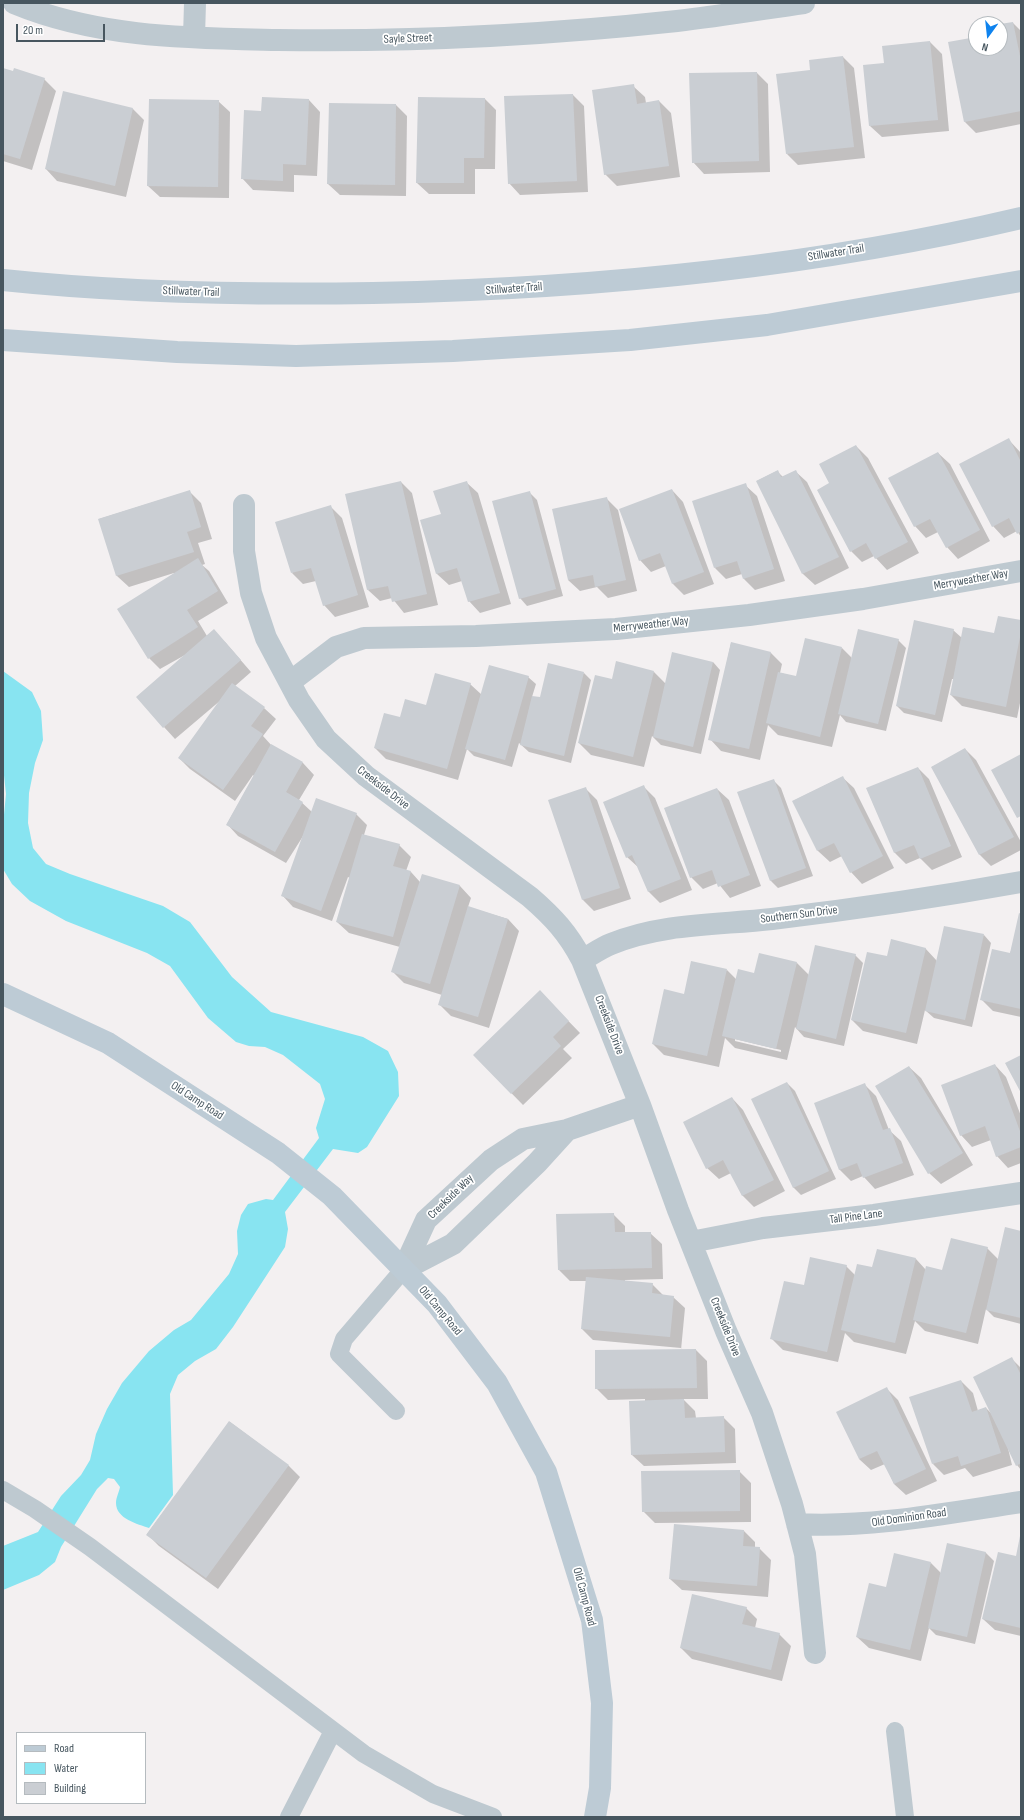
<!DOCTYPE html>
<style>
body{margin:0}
#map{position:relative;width:1024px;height:1820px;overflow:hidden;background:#f3f0f1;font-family:"Sofia Sans Condensed",sans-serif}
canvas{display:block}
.frame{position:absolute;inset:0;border:4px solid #47565f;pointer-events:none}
.legend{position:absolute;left:16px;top:1732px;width:130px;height:72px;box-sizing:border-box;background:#fff;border:1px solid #b5bbbf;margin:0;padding:5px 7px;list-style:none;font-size:12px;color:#47565f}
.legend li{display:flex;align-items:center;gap:8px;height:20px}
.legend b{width:20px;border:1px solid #b5bbbf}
.north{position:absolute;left:968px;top:16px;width:40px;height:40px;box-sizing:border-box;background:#fff;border:1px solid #b5bbbf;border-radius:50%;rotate:195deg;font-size:11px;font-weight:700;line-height:16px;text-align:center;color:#47565f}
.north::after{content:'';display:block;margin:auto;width:14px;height:18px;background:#0f83ee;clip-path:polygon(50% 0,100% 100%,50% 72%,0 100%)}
.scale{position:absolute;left:16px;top:24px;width:89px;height:18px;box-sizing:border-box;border:2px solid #47565f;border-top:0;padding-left:5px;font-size:12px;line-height:14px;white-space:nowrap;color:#47565f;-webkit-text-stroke:3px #fff;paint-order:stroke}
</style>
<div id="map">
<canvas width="1024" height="1820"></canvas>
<div class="frame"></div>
<ul class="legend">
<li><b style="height:5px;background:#bdcbd5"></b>Road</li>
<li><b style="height:11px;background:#88e4f1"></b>Water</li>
<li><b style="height:11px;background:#caced3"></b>Building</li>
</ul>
<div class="north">N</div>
<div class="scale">20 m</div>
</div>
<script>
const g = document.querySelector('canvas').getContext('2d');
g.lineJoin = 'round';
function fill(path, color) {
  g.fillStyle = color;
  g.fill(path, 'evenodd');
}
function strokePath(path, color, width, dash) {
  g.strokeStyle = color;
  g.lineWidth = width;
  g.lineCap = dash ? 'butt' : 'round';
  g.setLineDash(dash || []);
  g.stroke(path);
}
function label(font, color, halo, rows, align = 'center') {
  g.font = font + ' "Sofia Sans Condensed",sans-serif';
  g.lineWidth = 3.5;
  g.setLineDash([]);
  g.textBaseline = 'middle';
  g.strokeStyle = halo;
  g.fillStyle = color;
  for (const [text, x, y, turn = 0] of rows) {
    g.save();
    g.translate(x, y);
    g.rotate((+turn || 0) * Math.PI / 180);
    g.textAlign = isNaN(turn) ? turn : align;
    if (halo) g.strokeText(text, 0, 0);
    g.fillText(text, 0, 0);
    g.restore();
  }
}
const water = new Path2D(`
 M3,671L32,692L41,711L43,740L35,763L29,793L28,823L33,848L46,864L70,874L163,906L190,922L232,977L271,1012L363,1037L388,1051L398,1072L399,1096L367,1147L358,1153L333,1149L285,1212L288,1229L285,1247L233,1327L216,1349L195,1361L178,1375L170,1394L173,1495L149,1528C138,1524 116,1519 116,1503C116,1498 119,1492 120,1487L114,1479L108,1478L97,1489L61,1547L55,1562L39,1575L3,1590V1546L38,1532L61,1496L81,1475L90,1460L96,1434L107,1409L122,1383L149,1351L174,1330L191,1320L229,1274L238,1254L237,1231L241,1215L248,1204L266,1199L273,1200L319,1138L316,1128L325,1099L320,1084L283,1055L265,1047L249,1046L236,1042L208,1018L170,966L147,953L66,921L30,901L12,884L3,869V825L6,794L3,766Z`);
const shadow = new Path2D(`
 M1013,23L1021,31V124L976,133L965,122L976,38V48H1000V25Z
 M930,42L942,54L949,131L882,137L870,126L885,64Z
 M843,57L854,68L865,158L798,165L787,154L811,71Z
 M3,69L44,79L56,91L32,170L3,161Z
 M757,73L768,84L770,172L704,174L693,162Z
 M633,86L645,97L646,103L659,101L671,113L680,177L617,186L605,174Z
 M64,93L133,109L144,120L126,197L57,181L46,169Z
 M573,95L584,106L588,192L520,195L509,183Z
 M419,98L485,99L496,110L495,169H475V194H429L417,183Z
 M309,100L320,112L317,176L294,175V192L253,190L242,178L262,112Z
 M218,101L230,112L229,198L160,197L148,186Z
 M330,104L396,105L407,116L406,196L340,195L328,184Z
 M1009,440L1021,453V537L1017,531L1004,538L993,526Z
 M856,446L868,458L919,553L887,570L874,556L862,562L851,551L831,484Z
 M938,453L950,464L990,541L958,559L947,547L938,532L926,538L915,526Z
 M777,471L783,477L795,471L807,482L849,568L815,585L803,574L757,481Z
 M401,482L412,493L438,605L404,613L392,598L380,601L368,590Z
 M466,482L478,493L511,604L480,613L469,601L462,581L449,585L437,574L442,515Z
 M745,485L757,496L785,581L755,590L744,579L742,574L726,579L715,568Z
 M672,490L683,502L714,584L684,595L673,584L666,566L651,572L640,560Z
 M189,491L201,503L212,539L198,543L205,564L202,565L209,571L228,603L198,621L207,636L225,642L251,672L235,686L264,708L276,719L263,736L273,747L303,763L314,775L299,800L312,812L356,814L367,825L364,835L399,845L411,857L406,871L411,872L420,882L422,875L460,886L471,898L468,907L508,919L519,931L489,1028L451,1016L439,1004L442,995L404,983L393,972L400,947L349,933L337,922L350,878L348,877L332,921L293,907L282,895L305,833L286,863L238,836L227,824L254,776L253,775L235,801L190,769L179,758L221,700L175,739L164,727L185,655L160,669L149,658L174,573L129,587L117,576L99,519Z
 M529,492L537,500L563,596L527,606L520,598Z
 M606,498L618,510L637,591L608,598L597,587L580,591L568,580Z
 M330,506L342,518L369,607L335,617L324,605L316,581L303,584L292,573Z
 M1021,621V698L1017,718L962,706L951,695L954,679H952L942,722L904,713L897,706L953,630L962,638L995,635Z
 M898,640L906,648L886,731L846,722L840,715L832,747L778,735L768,725L760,760L721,751L710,739L731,643L771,653L782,664L780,673L797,677L842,648L852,658Z
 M713,662L720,670L701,754L661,745L652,736L644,767L591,755L579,743L613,680L654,672L666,684Z
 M584,673L591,680L571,763L529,752L519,743L512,767L474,756L467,749L458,780L386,759L375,748L401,718L470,684L482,695L528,677L536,684L532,697L540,699Z
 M965,749L976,760L1021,842V850L991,866L980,855L932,767Z
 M918,768L929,779L962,857L932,870L920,858L906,864L895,853L867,789Z
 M842,777L854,788L894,868L862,884L851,872L842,856L830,862L818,851L793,801Z
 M773,780L781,788L813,876L778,888L771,881L739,792Z
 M644,787L655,798L692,890L660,903L649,892L639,868L627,857Z
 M585,788L597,800L631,899L594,911L583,900Z
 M717,789L729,800L761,886L730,898L718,883L703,889L691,877Z
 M1021,915V1017L993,1011L981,999L1010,954Z
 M984,935L991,943L972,1027L934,1018L925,1010L917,1044L863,1031L852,1020L888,957L925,948L937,961Z
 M855,955L863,963L844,1046L804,1037L795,1027L787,1060L735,1048L725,1038L719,1067L664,1055L653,1044L685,995L727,970L736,979L797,963L809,975ZM735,1039L781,1050V1052L735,1041Z
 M551,1003L580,1033L563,1049L572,1058L523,1105L474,1055Z
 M995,1065L1006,1077L1021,1116V1163L1008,1168L997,1156L991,1140L972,1147L961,1135Z
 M909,1067L921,1078L973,1165L941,1184L929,1173Z
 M787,1083L795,1091L836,1179L801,1195L793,1187Z
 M865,1085L876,1096L889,1130L901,1141L914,1175L875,1189L863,1176L851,1181L839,1169Z
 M732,1098L743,1110L785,1191L754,1207L742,1195L731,1173L719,1179L707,1168Z
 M613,1214L625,1226V1233H650L662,1244L663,1279L625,1280V1281L652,1284L664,1296L673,1297L685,1308L681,1350H696L707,1361L708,1399H683L695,1411L696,1418L723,1417L735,1429L736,1463L644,1466L632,1455L630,1402L645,1401V1399L608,1400L596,1388L681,1350V1348L593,1340L582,1329L587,1281H570L559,1270Z
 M1021,1232V1324L994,1317L986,1309L978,1344L925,1331L915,1321L906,1354L854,1342L845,1333L838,1362L783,1350L772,1339L804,1286L846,1266L856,1276L873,1268L916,1259L926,1270L943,1271L987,1248L998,1259Z
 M1012,1359L1021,1368V1470L1017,1465L1007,1444L1012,1465L973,1477L965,1468L944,1475L933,1464L961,1381L973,1393L978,1411L986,1408L991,1413Z
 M887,1389L898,1400L937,1481L906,1495L894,1484L885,1464L871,1470L859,1459Z
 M230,1422L289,1466L300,1477L218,1589L159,1546L147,1534Z
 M739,1471L751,1483V1522L655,1523L643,1511Z
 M744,1531L755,1542V1548H759L771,1560L768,1597L682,1590L670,1579Z
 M1021,1538V1636L995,1630L983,1619L1017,1558Z
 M948,1544L986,1553L994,1561L975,1644L936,1635L929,1628L921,1661L869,1648L857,1637L886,1588L931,1563L941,1573Z
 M746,1608L757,1619L755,1628L779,1634L791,1646L782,1681L692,1659L681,1648Z`);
const building = new Path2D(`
 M1013,22L1021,61V111L964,122L948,42L976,37V48H1000V24Z
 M930,41L938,120L869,126L863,65L884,63L882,46Z
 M843,56L854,147L786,154L776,74L810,70L809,60Z
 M3,68L13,71L14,68L45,78L20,159L3,154Z
 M757,72L759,161L692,163L689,73Z
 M634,84L637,104L659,100L669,166L604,175L592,90Z
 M63,91L133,108L115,186L45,169Z
 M573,94L577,181L508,184L504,96Z
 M262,97L309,99L306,165L283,164V181L241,179L244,110L261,111Z
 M418,97L485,98L484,158H464V183H416Z
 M149,99L219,100L218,187L147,186Z
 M329,103L396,104L395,185L327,184Z
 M1009,438L1021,462V531L1017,534L1009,518L992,527L959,464Z
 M856,445L908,542L875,559L866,543L850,552L817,490L829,483L819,464Z
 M938,452L980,530L946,548L930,519L914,527L888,478Z
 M778,470L781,477L796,470L839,557L802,574L756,481Z
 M401,481L427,594L392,602L388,586L367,590L345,494Z
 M467,481L500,593L468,602L457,568L436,574L420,520L441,514L433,491Z
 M746,483L774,569L743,579L737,561L714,568L692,501Z
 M672,489L704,572L672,584L660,553L639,561L619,509Z
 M190,490L201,527L187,532L194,552L116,576L98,519Z
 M530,491L556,589L519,599L492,501Z
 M607,497L626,580L595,587L593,575L568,580L552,509Z
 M331,505L358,595L323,606L311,568L291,573L275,522Z
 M198,558L218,591L187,610L198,627L148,659L117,609Z
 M998,616L1021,620V632L1006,707L950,695L963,627L994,633Z
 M914,620L954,629L935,715L896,706Z
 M214,629L241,660L163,728L136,697Z
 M858,629L899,639L878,724L838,714Z
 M805,638L842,647L820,737L766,723L778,672L796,676Z
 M731,642L771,652L749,749L708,740Z
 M672,652L713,662L693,747L653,737Z
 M616,661L654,671L633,757L578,743L595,675L612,679Z
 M548,663L584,672L564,756L520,745L532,696L540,697Z
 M489,665L529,676L505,760L465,749Z
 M435,673L471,683L447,769L374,748L384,713L400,717L405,699L426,705Z
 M232,683L265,707L251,726L263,734L223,790L178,758Z
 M271,744L303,762L286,792L303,802L275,852L226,825Z
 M965,748L1014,837L979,855L931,767Z
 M1021,754V816L1017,818L991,770Z
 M918,767L951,846L920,859L914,845L894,853L866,788Z
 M843,776L883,856L850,873L834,843L817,851L792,801Z
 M774,779L806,868L770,881L737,792Z
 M644,785L681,879L648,892L632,855L626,858L603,802Z
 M586,787L620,888L582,900L548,800Z
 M717,788L750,875L718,887L712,870L690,878L664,808Z
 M316,798L357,813L321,911L281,896Z
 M362,834L400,844L393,866L411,871L393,937L336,922Z
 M422,874L460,885L430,984L391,972Z
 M468,906L508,919L478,1017L438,1005Z
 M1019,913L1021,914V1009L980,1000L992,949L1010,953Z
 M944,926L984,934L965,1020L925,1011Z
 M891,939L926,948L906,1033L851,1020L867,952L887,956Z
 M815,945L856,954L836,1039L796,1029Z
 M759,953L797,962L776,1049L722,1036L738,969L754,973Z
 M691,961L727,969L707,1056L652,1044L664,989L684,994Z
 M540,990L569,1021L553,1037L561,1046L511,1094L473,1055Z
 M1021,1055V1093L1005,1063Z
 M995,1064L1021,1134V1147L996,1157L985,1126L960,1136L941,1085Z
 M909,1066L963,1153L928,1174L875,1086Z
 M787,1082L829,1171L793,1188L751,1099Z
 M865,1083L883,1130L890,1128L903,1163L863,1178L857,1163L839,1170L814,1103Z
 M732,1097L774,1180L742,1196L723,1160L706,1169L683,1122Z
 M614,1213L615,1232H651L652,1268L558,1270L556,1214Z
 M1005,1227L1021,1231V1318L986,1310Z
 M951,1238L988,1247L966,1333L913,1320L926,1266L942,1270Z
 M877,1249L916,1258L895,1343L841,1330L857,1264L872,1267Z
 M810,1257L847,1265L827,1352L770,1339L784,1281L804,1285Z
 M586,1277L653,1283L652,1293L674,1296L670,1337L581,1329Z
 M696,1349L697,1388L595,1389V1350Z
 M1012,1357L1021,1375V1463L1016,1466L973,1377Z
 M961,1380L972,1412L986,1407L1001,1453L961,1466L958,1456L932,1464L909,1397Z
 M887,1387L926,1469L894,1484L877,1451L859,1459L836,1412Z
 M684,1399L685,1418L724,1416L725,1452L631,1455L629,1401Z
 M229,1421L289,1465L206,1578L146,1535Z
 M740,1470V1511L642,1512L641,1471Z
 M674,1524L744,1530L743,1546L760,1547L757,1586L669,1579Z
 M1020,1536H1021V1628L982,1619L998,1552L1016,1556Z
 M947,1543L986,1552L967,1637L928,1628Z
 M894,1553L931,1562L910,1650L856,1637L869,1583L886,1587Z
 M692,1594L747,1607L742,1624L780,1633L771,1670L680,1648Z`);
const lane = new Path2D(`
 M396,1411L339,1354L344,1339L403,1270
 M3,1490L35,1509L90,1547L364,1754L433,1794L493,1817
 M895,1731L905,1817
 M289,1817L333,1731`);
const street = new Path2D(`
 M14,3C98,38 189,38 278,40C411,42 545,35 677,21C720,16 762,9 804,3
 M194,37L195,3
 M244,505V551L251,593L266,638L299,700L326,739L366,776L530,897C553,917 568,933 582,960L640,1105L678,1210L726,1331L762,1413L792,1504L805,1554L815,1653
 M290,682L336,647L364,638L476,636L616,629L749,615L863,599L1021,571
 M582,960C591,955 601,948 611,944C662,923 719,925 772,919C856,909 938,897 1021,882
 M691,1242L763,1228L874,1215L1021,1193
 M403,1270L426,1220L491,1160L523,1139L567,1130L640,1105
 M403,1270L453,1244L537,1163L567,1130
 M797,1524C872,1528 947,1513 1021,1502`);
const secondary = new Path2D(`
 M3,280C126,293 249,295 373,293C590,289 809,268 1021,218
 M3,340L177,352L296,356L453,351L630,340L767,325L1021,281
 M3,994L108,1043L278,1153L332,1196L437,1304L497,1383L546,1472L592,1620L602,1703L600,1788L595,1817`);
const streetNames = [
 ["Sayle Street",408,39,-2],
 ["Stillwater Trail",836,253,-9],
 ["Stillwater Trail",514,289,-4],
 ["Stillwater Trail",191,292,2],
 ["Merryweather Way",971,580,-10],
 ["Merryweather Way",651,625,-6],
 ["Creekside Drive",383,788,38],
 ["Southern Sun Drive",799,915,-7],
 ["Creekside Drive",609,1025,69],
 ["Old Camp Road",197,1101,33],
 ["Creekside Way",451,1197,-44],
 ["Tall Pine Lane",856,1217,-7],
 ["Old Camp Road",440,1311,50],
 ["Creekside Drive",725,1327,68],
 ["Old Dominion Road",909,1518,-8],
 ["Old Camp Road",584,1597,75]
];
fill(water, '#88e4f1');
fill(shadow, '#0003');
fill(building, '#caced3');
strokePath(lane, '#bec9d0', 18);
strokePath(street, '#bec9d0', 22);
strokePath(secondary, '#bdcbd5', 22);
label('12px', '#47565f', '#fff', streetNames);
</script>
